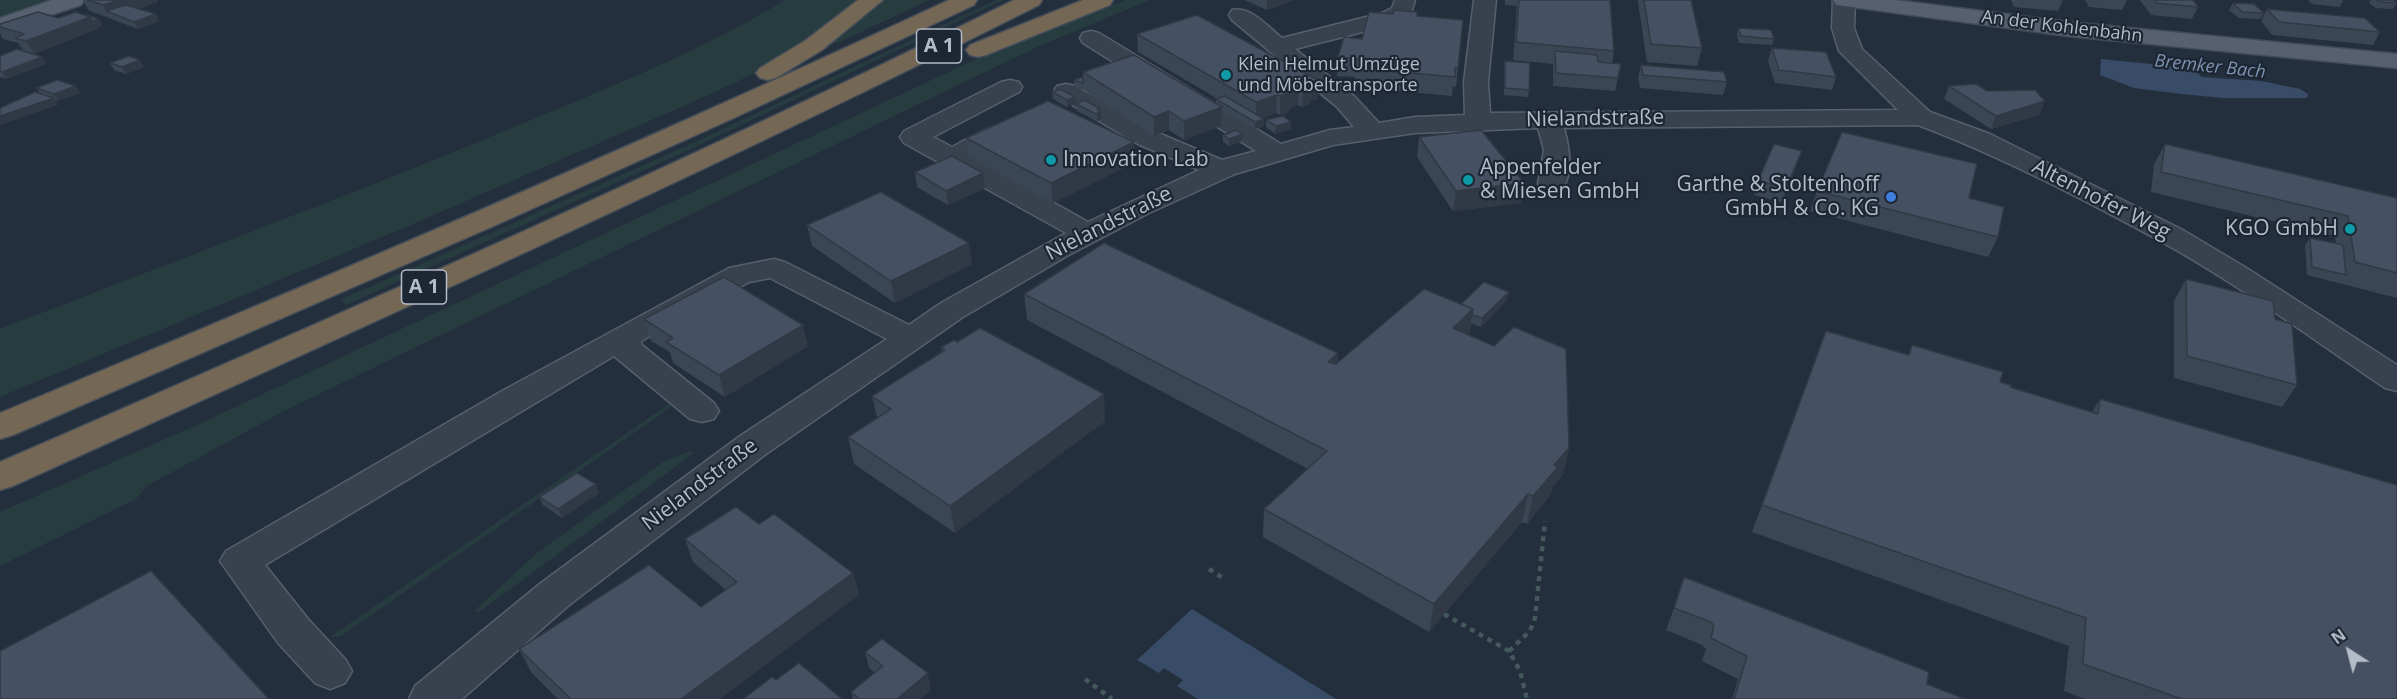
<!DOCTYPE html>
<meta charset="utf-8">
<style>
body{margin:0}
#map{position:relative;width:2397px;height:699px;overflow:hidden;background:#242f3e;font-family:"Open Sans",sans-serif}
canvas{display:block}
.north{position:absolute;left:2319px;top:621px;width:60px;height:60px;-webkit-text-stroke:4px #1d2633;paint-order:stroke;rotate:324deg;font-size:16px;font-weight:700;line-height:24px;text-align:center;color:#b4bcc9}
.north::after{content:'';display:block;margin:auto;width:21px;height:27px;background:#b4bcc9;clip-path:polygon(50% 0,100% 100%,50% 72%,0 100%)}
</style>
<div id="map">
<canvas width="2397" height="699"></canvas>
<div class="north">N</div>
</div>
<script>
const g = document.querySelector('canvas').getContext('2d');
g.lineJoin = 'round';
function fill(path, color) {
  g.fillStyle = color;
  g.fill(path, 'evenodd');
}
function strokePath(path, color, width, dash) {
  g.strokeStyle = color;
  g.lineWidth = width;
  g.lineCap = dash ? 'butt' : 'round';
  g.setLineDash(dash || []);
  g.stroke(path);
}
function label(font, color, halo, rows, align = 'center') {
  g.font = font + ' "Open Sans",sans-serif';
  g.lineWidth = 4.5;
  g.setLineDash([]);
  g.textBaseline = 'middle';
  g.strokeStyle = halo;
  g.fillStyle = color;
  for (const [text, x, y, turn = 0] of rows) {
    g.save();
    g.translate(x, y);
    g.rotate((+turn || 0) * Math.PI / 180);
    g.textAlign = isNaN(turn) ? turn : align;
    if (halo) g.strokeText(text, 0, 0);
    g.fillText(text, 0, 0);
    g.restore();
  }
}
const green = new Path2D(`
 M0,0H49L0,17Z
 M785,0H863L787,54L751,75L693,102L411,225L0,397V329C173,262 347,196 519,125C610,87 701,51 785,0Z
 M885,0H930L837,43L830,44Z
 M996,0H1003L693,148L346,305L340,300L691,144Z
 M1126,0H1150L1037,47L288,409L147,486L136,499L0,566V512L197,425L989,53Z
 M669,404L671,406L670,408L341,636L330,637Z
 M690,451L694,453L478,613L475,610L538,552L666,460Z`);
const water = new Path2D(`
 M2101,59L2191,68L2202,77L2261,81L2300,89L2308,94L2307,98H2223L2181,94L2134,88L2100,75Z
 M1192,609L1336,699H1198L1177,686L1183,680L1164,668L1159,673L1137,660Z`);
const path = new Path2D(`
 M1209,569L1223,578
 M1444,614L1509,651L1520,671L1527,699
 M1509,651L1530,631L1535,618L1545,521
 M1085,679L1112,699`);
const minor = new Path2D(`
 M1395,0H1415L1410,17L1398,23L1295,49L1355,97L1379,123L1415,117L1465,115L1464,82L1474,0H1496L1488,82L1490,113L1898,110L1839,51L1832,28L1833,0H1855L1854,28L1862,49L1930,112L1990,134L2181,229L2248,269L2397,365V391L2385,388C2311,338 2238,284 2160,241C2083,199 2000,156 1918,125L1564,128C1569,147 1574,172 1562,190L1552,192L1542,190L1538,184L1544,150L1538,128L1415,133L1333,145L1235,174L1149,213L1067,256L963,317L766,454L569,605L462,699H409L415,686L541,583L740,436L887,339L770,278L749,282L641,341L642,345L714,403L719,411L714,419L702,422L690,419L614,356L265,565L308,619L345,659L352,671L345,683L330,689L315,683L278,643L220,561L226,551L502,391L729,268L774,259L785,262L909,325L941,303L1066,233L904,143L900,137L904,131L1001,82L1010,80L1019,82L1022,87L1019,92L933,137L952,147C971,138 995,120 1016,126L1020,131L1016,136L972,157L1088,222L1199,170L1138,144L1057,96L1054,91L1057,86L1066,84L1075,86L1156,132L1222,160L1256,151L1083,43L1080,38L1083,33L1091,31L1099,33L1281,144L1330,130L1354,127L1337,107L1232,20L1229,15L1232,10C1251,6 1268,27 1282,38L1382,13L1392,8Z`);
const major = new Path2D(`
 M52,0H84L81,5L0,32V18Z
 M1833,0H1895L2068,22L2397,54V68L2068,36L1844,6L1836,5Z`);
const highway = new Path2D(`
 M858,0H883L822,50L776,78L768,80L760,78L756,73L760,68L806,40Z
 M949,0H977L974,5L736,117L496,225L13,435L0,439V413C319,281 636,146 949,0Z
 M1014,0H1042L1039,5C702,175 357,330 13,486L0,490V462C341,314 681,165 1014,0Z
 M1083,0H1113L1110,5L986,55L978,57L970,55L966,50L970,45Z`);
const wall = new Path2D(`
 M83,0H157L158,2L137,9L156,14L159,21L138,29L88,10Z
 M1245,0H1294L1267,10Z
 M1505,0H1610L1614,51L1612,63L1621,64L1615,91L1553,86V64L1513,60L1517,6L1505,5Z
 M1638,0H1691L1702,48L1697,66L1647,62L1638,2Z
 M2011,0H2063L2058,11L2014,7Z
 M2085,0H2127L2122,10L2089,7Z
 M2140,0H2193L2198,7L2192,19L2151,15Z
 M2308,0H2343L2340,7L2312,4Z
 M2371,0H2393L2397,3L2393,9L2376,8L2369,3Z
 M2233,3L2264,13L2260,19L2239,18L2229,10Z
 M2267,9L2380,32L2373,45L2272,35L2261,21Z
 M1417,16L1458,68L1456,87L1453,86L1452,96L1354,87L1355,77L1337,76L1338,57L1362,39Z
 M58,18L99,19L102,26L96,28L97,29L34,54L42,57L46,64L6,79L0,77V56L23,50L18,43L3,39L0,33V24Z
 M1738,28L1774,39L1772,45L1739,43L1737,35Z
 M1137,34L1318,80L1317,99L1310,101V104L1302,107L1298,105L1289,109V112L1280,115L1276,113L1263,118L1264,126L1255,129L1221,110V126L1184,140L1169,130L1154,136L1084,90L1074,87V80L1083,77V72L1216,103V99H1218L1138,52Z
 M1772,48L1836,77L1832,90L1775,83L1768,61Z
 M1505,61L1529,90L1528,97L1504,95V68Z
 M110,63L144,67L126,74L114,70Z
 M1641,65L1727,82L1723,95L1640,88L1638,78Z
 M1949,86L1987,91L2045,101L2039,115L1991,129L1944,99Z
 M36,88L80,93L58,101L55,100L58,105L40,94Z
 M1052,92L1076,104L1067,107L1053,99Z
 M1076,104L1100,109L1101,119L1097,121L1077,111Z
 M1266,120L1291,122V129L1275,134L1266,127Z
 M1223,135L1242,141L1229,146L1223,142Z
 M1419,137L1524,183L1521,203L1453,211L1417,157Z
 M966,138L1135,162L1053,203L968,157Z
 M2165,144L2397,198V298L2307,275L2305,245L2310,238L2336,244L2335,236L2151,192L2154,164Z
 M1797,165L1782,202L1754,195L1758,181Z
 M915,172L985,188L948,205L917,187Z
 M1817,191L1969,198L1998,237L1988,257L1810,211Z
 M807,225L972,264L895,303L812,246Z
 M2186,279L2275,319L2297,385L2282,407L2174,378V301Z
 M1024,294L1338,353L1337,364L1461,304L1507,300L1481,327L1471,323L1469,335L1569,448L1563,475L1553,486L1551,494L1527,524L1522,522L1429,632L1263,537L1264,509L1308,469L1027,320Z
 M644,319L808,346L725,397L673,363L670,352L651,341Z
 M1826,331L1908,355L1912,345L2000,382L2010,387L2092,412L2100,399L2397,699H2085L2064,691L2069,646L1752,532Z
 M941,347L1105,421L955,533L854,464L848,437L877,418L872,396L942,352Z
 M599,493L562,518L543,505L539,497Z
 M759,524L853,573L859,595L720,699H558L531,672L519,649L701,607L726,590L693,562L685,539Z
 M1674,608L1927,684L1965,699H1732L1738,679L1702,661L1706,649L1702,645L1666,630Z
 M865,652L931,690L920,699H853L851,692L875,673L869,668Z`);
const shadedWall = new Path2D(`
 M119,0H157L158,2L117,15L106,11L103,5Z
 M1267,0H1294L1267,10Z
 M156,14L159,21L138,29L134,22Z
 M90,17L99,19L102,26L96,28L97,29L34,54L26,41Z
 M42,57L46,64L6,79L2,72Z
 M140,60L144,67L126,74L122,67Z
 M1318,80L1317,99L1310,101V104L1302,107L1303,89L1309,83Z
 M76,86L80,93L58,101L54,94Z
 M1299,87L1298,105L1289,109V112L1280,115V96L1286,91Z
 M1277,95L1276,113L1256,121V102Z
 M1075,97L1076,104L1067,107V100Z
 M54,98L58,105L0,125V116Z
 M2045,101L2039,115L1991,129L1996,116Z
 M1222,107L1221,126L1184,140V121Z
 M1100,109L1101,119L1097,121V110Z
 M1169,111V130L1154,136V117Z
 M1264,119V126L1255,129V122Z
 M1291,122V129L1275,134L1276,126Z
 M1243,134L1242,141L1229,146V139Z
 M1134,142L1135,162L1053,203L1051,183Z
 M1802,151L1797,165L1782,202L1786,188Z
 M983,173L985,188L948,205L946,191Z
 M1524,183L1521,203L1453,211L1456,191Z
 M969,243L972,264L895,303L891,281Z
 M1509,292L1507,300L1481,327L1482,318Z
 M1473,309L1469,335L1453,328Z
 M803,325L808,346L725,397L719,375Z
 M1338,353L1336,379L1328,362Z
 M1104,394L1105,421L955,533L950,506Z
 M1569,448L1563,475L1553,486L1551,494L1527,524L1533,496L1554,465Z
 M596,484L599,493L562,518L558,509Z
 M1528,494L1522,522L1429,632L1434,604Z
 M853,573L859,595L720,699H681Z
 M928,673L931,690L920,699H897Z`);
const building = new Path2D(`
 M88,0H119L103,5Z
 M1519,0H1610L1614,51L1516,42Z
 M1644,0H1691L1702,48L1651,44Z
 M2155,0H2193L2198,7L2157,3Z
 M2377,0H2393L2397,3L2380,2Z
 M2233,3L2254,4L2264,13L2242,12Z
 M126,5L156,14L134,22L106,11Z
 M2267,9L2365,18L2380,32L2279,22Z
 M1394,10L1417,12V16L1463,20L1458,68H1455V77L1356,68L1357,59L1338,57L1344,37L1362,39L1369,12L1393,14Z
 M38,12L58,18L76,12L90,17L26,41L15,38L24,34L0,27V24Z
 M87,15L99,19L93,21L90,17Z
 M1197,15L1318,80L1309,83L1311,85L1303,89L1299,87L1286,91L1290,93L1280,96L1277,95L1256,102L1137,34Z
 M1738,28L1771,30L1774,39L1741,36Z
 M1772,48L1826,52L1836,77L1779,70Z
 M17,49L42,57L2,72L0,71V56Z
 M1555,51L1597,55L1598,62L1621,64L1618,78L1556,73Z
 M1134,55L1222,107L1184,121L1169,111L1154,117L1083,72Z
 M129,56L140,60L122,67L110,63Z
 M1505,61L1530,63L1529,90L1505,88Z
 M1641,65L1724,72L1727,82L1643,75Z
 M1083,77V83L1074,80Z
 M57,80L76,86L54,94L36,88Z
 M1976,84L1987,91L2035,90L2045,101L1996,116L1949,86Z
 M1060,89L1075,97L1067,100L1052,92Z
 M35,92L54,98L0,116V108Z
 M1225,96L1264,119L1255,122L1216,99Z
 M1085,100L1100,109L1097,110L1101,112L1096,114L1076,104Z
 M1048,101L1134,142L1051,183L966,138Z
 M1283,116L1291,122L1276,126L1266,120Z
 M1236,130L1243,134L1229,139L1223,135Z
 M1481,130L1524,183L1456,191L1419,137Z
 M1842,132L1977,164L1969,198L2004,207L1998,237L1817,191Z
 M1774,144L1802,151L1786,188L1758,181Z
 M2165,144L2397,198V273L2355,262L2348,216L2161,172Z
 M952,156L983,173L946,191L915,172Z
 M881,192L969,243L891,281L807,225Z
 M2310,238L2343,245L2346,275L2312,267Z
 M1104,243L1338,353L1328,362L1336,364L1424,289L1473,309L1453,328L1494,346L1514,327L1566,349L1569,448L1554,465L1558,467L1533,496L1528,494L1434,604L1264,509L1327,451L1024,294Z
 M724,277L803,325L719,375L666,342L673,338L644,319Z
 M2186,279L2273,301L2275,319L2292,324L2297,385L2187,356Z
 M1484,282L1509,292L1482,318L1472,315L1473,309L1461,304Z
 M980,328L1104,394L950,506L848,437L891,409L872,396L945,350L941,347L954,340L957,342Z
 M1826,331L1909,355L1912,345L2003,372L2000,382L2011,385L2010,387L2098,414L2100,399L2397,485V699H2182L2083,664L2086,618L1762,505Z
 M577,473L596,484L558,509L539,497Z
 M736,507L759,524L774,514L853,573L681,699H571L519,649L649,565L701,607L737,582L685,539Z
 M151,571L269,699H0V651Z
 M1684,577L1929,672L1927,684L1965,699H1734L1747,656L1711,638L1714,626L1711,622L1674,608Z
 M882,639L928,673L897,699H860L851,692L883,666L865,652Z
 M799,663L841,698L840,699H743L772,677L776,680Z`);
const markers = [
 [1226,75,6,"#0f9aa8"],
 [1051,160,6,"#0f9aa8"],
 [1468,180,6,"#0f9aa8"],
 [1891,197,6,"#3f7fe0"],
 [2350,229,6,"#0f9aa8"]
];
const farStreetnames = [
 ["An der Kohlenbahn",2062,27,7]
];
const farPoinames = [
 ["Klein Helmut Umzüge",1238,65],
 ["und Möbeltransporte",1238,86]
];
const farWaternames = [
 ["Bremker Bach",2210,67,6]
];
const shields = [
 [939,46,45],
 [424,287,45]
];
const shieldNames = [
 ["A 1",939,46],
 ["A 1",424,287]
];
const streetNames = [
 ["Nielandstraße",1595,119,-1],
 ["Altenhofer Weg",2101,200,27],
 ["Nielandstraße",1109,224,-27],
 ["Nielandstraße",700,485,-37]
];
const poiNames = [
 ["Innovation Lab",1063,160],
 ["Appenfelder",1480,168],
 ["& Miesen GmbH",1480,192],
 ["Garthe & Stoltenhoff",1879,185,"right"],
 ["GmbH & Co. KG",1879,209,"right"],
 ["KGO GmbH",2338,229,"right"]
];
fill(green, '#263c3f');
fill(water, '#394c67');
strokePath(minor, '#565f6c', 3);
strokePath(major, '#414a57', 3);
strokePath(highway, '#434c59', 3);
strokePath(path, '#44595c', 4.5, [5, 5]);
fill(minor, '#38414e');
fill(major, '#56606e');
fill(highway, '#746855');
fill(wall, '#3b4654');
fill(shadedWall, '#303945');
fill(building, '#455162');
strokePath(building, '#303945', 1.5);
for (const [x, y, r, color] of markers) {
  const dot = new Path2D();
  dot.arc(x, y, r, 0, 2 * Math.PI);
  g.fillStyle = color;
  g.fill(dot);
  strokePath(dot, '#1d2633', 2);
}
label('18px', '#b4bcc9', '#1d2633', farStreetnames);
label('18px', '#b4bcc9', '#1d2633', farPoinames, 'left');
label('italic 18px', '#7c92b1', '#1d2633', farWaternames);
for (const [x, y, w] of shields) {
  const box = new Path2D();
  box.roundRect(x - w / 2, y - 17, w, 34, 4.5);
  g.fillStyle = '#1d2633';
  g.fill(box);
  strokePath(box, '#b4bcc9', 1.5);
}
label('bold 20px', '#b4bcc9', null, shieldNames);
label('21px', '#b4bcc9', '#1d2633', streetNames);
label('21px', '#b4bcc9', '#1d2633', poiNames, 'left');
</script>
